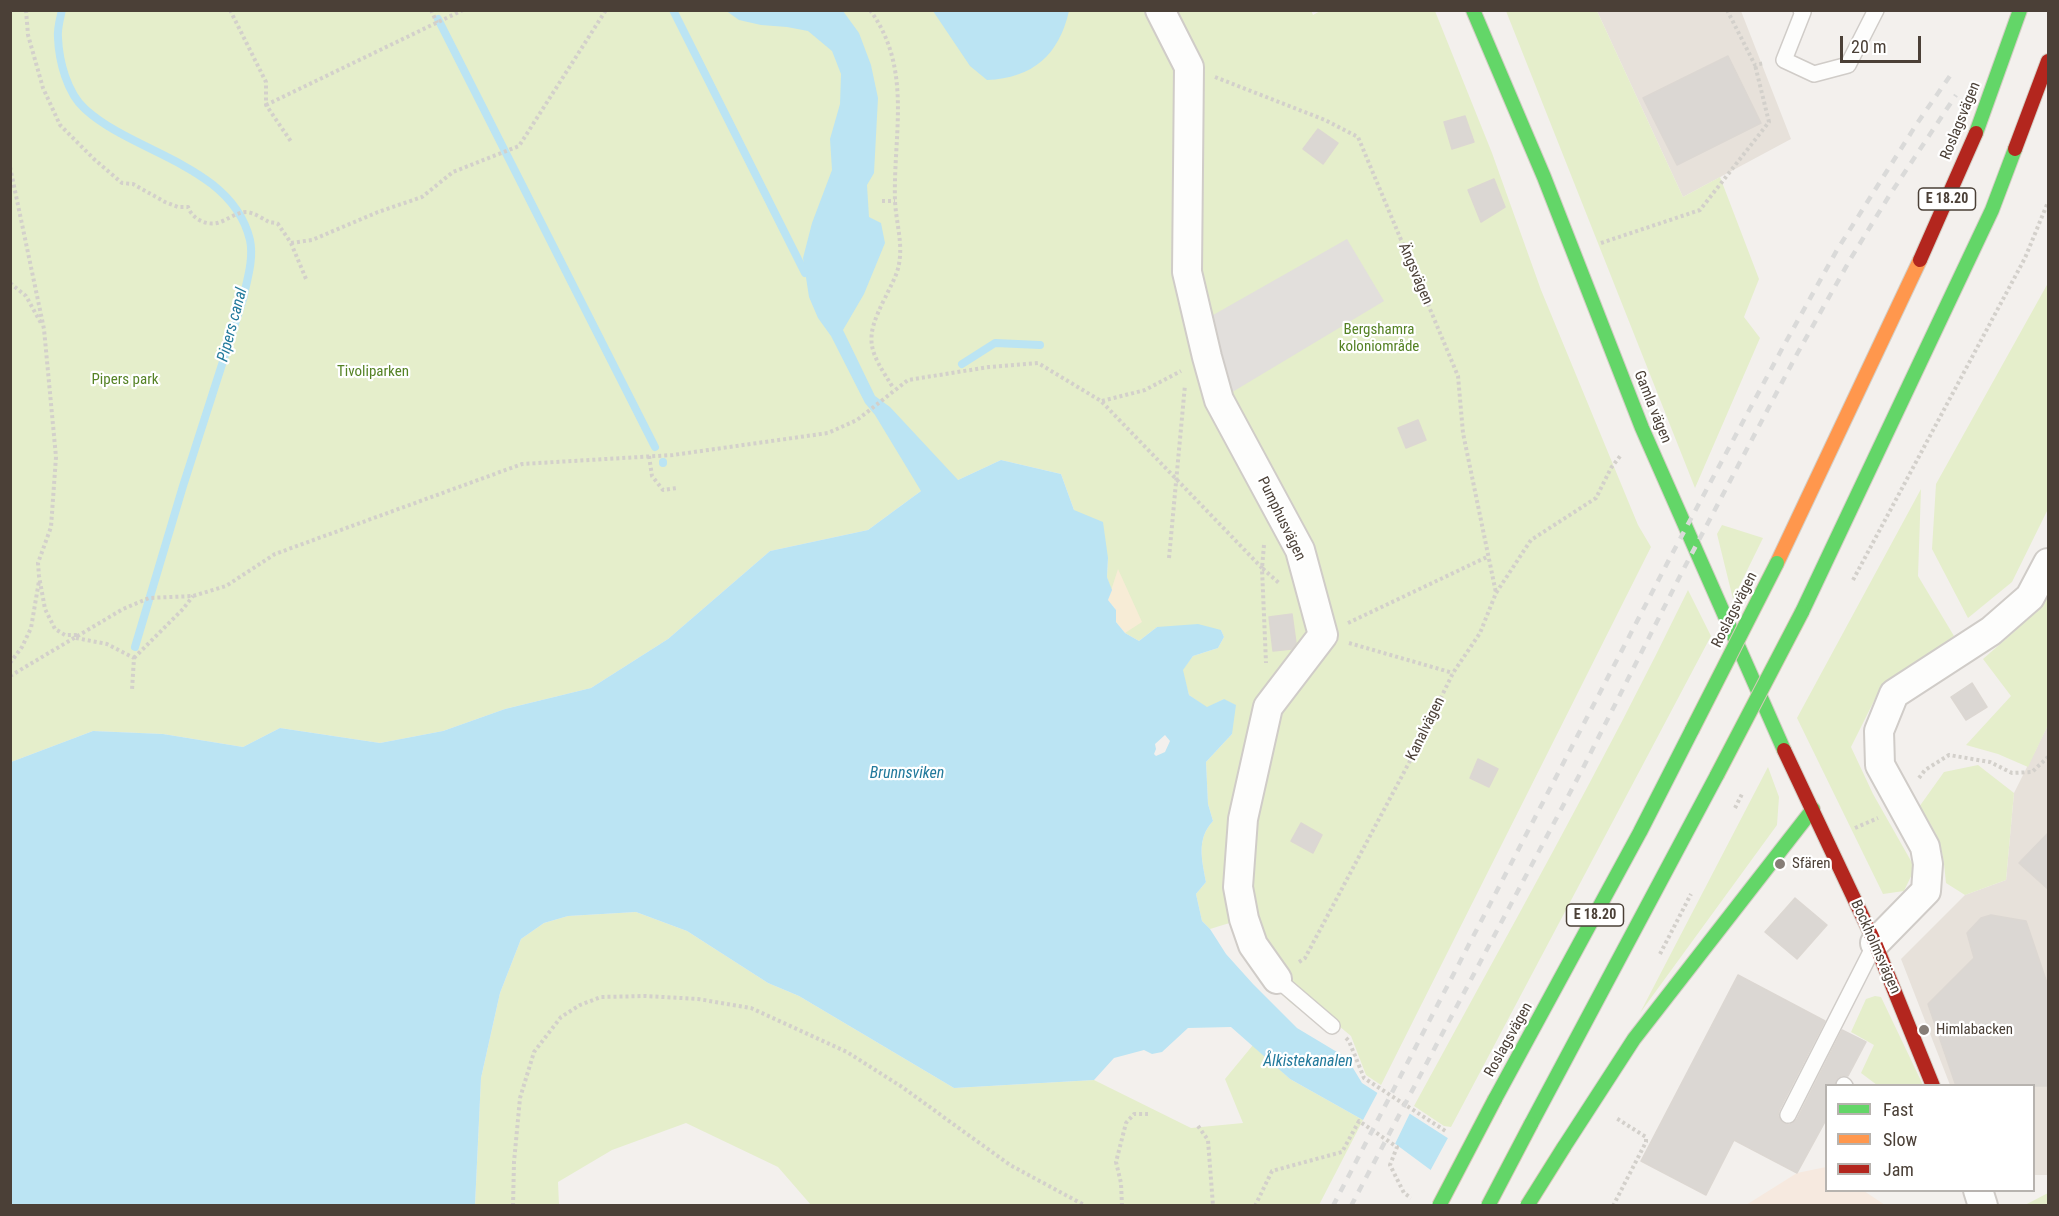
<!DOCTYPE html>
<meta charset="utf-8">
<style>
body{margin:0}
#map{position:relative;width:2059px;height:1216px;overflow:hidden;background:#f3f0ed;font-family:"Roboto Condensed",sans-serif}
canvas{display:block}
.frame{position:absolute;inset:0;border:12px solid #4b4037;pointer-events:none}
.legend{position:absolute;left:1825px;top:1084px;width:210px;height:108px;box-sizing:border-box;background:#fff;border:2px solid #b7b3af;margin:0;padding:8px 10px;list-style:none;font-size:18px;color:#4b4037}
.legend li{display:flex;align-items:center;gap:12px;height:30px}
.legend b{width:30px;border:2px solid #b7b3af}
.scale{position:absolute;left:1840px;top:36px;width:81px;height:27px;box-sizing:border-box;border:3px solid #4b4037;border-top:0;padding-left:8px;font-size:18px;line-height:21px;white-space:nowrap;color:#4b4037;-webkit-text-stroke:4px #fff;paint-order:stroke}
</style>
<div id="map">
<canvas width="2059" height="1216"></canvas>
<div class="frame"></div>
<ul class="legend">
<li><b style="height:8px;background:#63d668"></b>Fast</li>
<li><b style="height:8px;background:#ff974d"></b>Slow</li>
<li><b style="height:8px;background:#b3261e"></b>Jam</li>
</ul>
<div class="scale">20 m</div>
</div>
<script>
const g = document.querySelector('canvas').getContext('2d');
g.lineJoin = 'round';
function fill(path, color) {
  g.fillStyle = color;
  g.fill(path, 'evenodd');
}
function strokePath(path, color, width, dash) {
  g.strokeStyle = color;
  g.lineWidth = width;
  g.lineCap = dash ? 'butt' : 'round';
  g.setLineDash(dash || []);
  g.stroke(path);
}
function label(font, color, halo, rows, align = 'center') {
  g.font = font + ' "Roboto Condensed",sans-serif';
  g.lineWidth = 4.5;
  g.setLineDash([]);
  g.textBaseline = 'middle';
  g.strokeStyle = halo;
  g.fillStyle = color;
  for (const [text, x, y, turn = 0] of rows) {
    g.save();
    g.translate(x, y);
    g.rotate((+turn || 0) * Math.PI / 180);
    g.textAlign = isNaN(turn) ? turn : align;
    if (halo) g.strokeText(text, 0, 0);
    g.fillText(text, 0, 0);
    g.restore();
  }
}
const residential = new Path2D(`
 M1597,11H1741L1791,139L1683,197Z
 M2048,725V1175H2034V1086L1950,1085L1901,959L1965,895L2006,880L2014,793Z`);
const commercial = new Path2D(`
 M1826,1167V1190L1864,1191L1885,1205H1746L1797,1173Z`);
const green = new Path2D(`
 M1311,10L1313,15L1322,10L1435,11L1492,153L1541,290L1638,525L1651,547L1381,1085L1366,1075L1351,1036L1333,1021L1328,1031L1291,1003L1260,975L1236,921L1210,929L1202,921L1196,894L1206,882C1202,860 1196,839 1213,821L1208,804L1206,762L1232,734L1224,699L1207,708L1189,695L1182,670L1193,656L1218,648L1224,637L1221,630L1157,627L1139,641L1125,633L1107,577L1108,558L1074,510L1061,474L1001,460L958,480L921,491L868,530L770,551L668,639L591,688L505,709L443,731L380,743L280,728L243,747L163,734L93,731L11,762V11Z
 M1506,11H1597L1683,197L1720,177L1759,279L1744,317L1760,338L1695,488Z
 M2048,283V509L2012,582L1968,618L1932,549L1936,484Z
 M1921,489L1918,576L1954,636L1881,687L1851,747L1873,794L1915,868L1904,891L1883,894L1797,718Z
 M1722,525L1763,538L1733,599L1717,534Z
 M2048,580V725L2028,767L1998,754L1966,745L2011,696L1983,659L2015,631Z
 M1688,590L1711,636L1451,1127L1444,1126L1414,1106C1507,935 1603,765 1688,590Z
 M1978,765L2014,793L2006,880L1965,895L1946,883C1943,847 1940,836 1919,807L1944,772Z
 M1768,767L1779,797L1777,825L1640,1013Z
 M636,912L687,931L768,983L799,996L954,1088L1094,1080L1191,1128L1243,1123L1225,1079L1253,1045L1290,1079L1363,1120L1319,1205H811L778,1167L686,1123L612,1150L558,1182L559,1205L475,1206L481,1078L500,993L521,939L544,923L568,916Z
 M1875,996L1881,997L1923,1085H1877L1861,1073L1874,1045L1851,1032L1866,999Z
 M2048,1193V1205H2025Z`);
const sand = new Path2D(`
 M1118,569L1142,622L1125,633L1116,622V610L1108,600Z`);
const parking = new Path2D(`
 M1347,239L1384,301L1219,400L1199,323Z`);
const water = new Path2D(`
 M725,10L843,11L859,33L871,65L878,98L874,173L867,185L869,217L881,223L885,243L864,294L843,330L875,396L890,407L958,480L1001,460L1061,474L1074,510L1103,522L1108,558L1107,577L1112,590L1108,600L1116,610V622L1125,633L1139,641L1157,627L1198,624L1221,630L1224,637L1218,648L1193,656L1183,670L1189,695L1207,707L1224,699L1236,705L1232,734L1206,762L1208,804L1213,821C1196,839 1202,860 1206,882L1196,894L1202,921L1210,929L1226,954L1253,984L1297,1028L1347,1058L1362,1083L1552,1205H1478L1363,1120L1290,1079L1231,1027L1188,1028L1162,1052L1152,1054L1144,1050L1114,1058L1094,1080L954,1088L799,996L768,983L687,931L636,912L568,916L544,923L521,939L500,993L481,1078L475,1205L11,1206V762L93,731L163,734L243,747L280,728L380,743L443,731L505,709L591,688L668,639L770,551L868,530L921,491L875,415L865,403L831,336L818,318L809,297L803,258L812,223L832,170L830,139L840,104L841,74L832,51L808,31L787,27L761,25L739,20ZM1165,735L1170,741L1165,752L1156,756L1154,754L1156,749L1155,744Z
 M933,11H1069C1059,55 1033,78 987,80L970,66Z`);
const pier = new Path2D(`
 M1379,1090L1411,1111L1394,1146L1362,1122Z
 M1449,1136L1553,1203L1555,1206H1473L1429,1173Z`);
const stream = new Path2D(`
 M62,10C60,19 57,29 58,38C59,61 67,93 85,109C134,154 232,165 250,240C254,259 247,280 243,299L183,486L135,647
 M673,10L805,273
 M438,19L655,447
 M962,364L995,343L1040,345
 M663,462V463`);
const building = new Path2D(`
 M1728,56L1761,123L1677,165L1643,98Z
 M1465,116L1474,142L1452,149L1444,122Z
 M1318,129L1338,143L1323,164L1303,149Z
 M1494,179L1505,207L1481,222L1468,190Z
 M1418,420L1426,440L1406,448L1398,428Z
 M1292,614L1296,643L1292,649L1273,651L1269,617Z
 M1972,683L1987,707L1966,720L1951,697Z
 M1478,759L1498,769L1489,787L1470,778Z
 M1301,823L1322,835L1313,853L1291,841Z
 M2049,832V890L2019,863Z
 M1795,898L1827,925L1797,959L1765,932Z
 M1991,915L2026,921L2049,989V1086H1956L1928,1004L1974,958L1967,933L1981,918Z
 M1738,975L1825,1021L1779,1111L1778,1116L1783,1123L1789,1125L1797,1119L1842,1030L1866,1042L1848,1076H1841L1837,1079L1834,1086H1827V1118L1797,1173L1734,1140L1706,1195L1641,1161Z`);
const path = new Path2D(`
 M26,10L28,35L43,88L60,125L95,160L122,183L133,184L165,202L178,207H188C192,219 208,227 220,222C229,219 237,212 247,212C255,213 263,219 269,222C272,223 275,222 278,224L291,243L306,279
 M230,10L266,82V105L292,143
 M431,10L437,23
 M870,10C913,69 893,134 895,201C896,222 903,243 899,264C897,276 890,287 885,298C863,341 869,350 894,389
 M1727,10L1755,65L1765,63
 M1215,77L1325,120L1358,137L1458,376L1463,433L1496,593
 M266,105L463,10
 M10,167L44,329L56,457L51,527L38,563L39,576L45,609L55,629L65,635H79
 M882,201H895
 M291,243L312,240L378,212L422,197L453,172L519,146L606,10
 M1601,243L1700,210L1769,122L1755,65
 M10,283L26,296L42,325
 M1102,401L1145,390L1181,371
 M649,456L652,476L663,490L677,488
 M1264,545L1262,568L1280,584
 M1169,558L1185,385
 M1853,580L2025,258L2048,202
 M1348,623L1489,556
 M76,638L107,644L134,658L132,690
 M1349,643L1453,673
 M134,658L183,609L193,596
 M10,663L22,647L31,628L39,581
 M10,676L123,609L149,598L193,596L226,586L275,554L522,464L673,455L828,433L857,420L908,380L989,367L1038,363L1101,401L1262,568L1266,663
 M1919,778L1925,770L1949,755L1990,762L2012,773L2032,772L2048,757
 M1855,828L1878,818
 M1660,954L1691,894
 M1299,962L1305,958L1411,759L1453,673L1480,633L1496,593L1531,540L1596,498L1611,468L1621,455
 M1346,1038L1349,1041L1364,1078L1447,1132
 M1198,1126L1208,1140L1213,1206
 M513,1206L514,1162L520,1098L534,1052L561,1017L580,1005L601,997L645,996L698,999L751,1008L847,1052L902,1087L1010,1165L1086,1206
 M1122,1206L1121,1183L1116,1162L1126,1123L1134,1114H1148
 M1255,1206L1272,1171L1342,1152L1359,1121L1397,1147L1390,1165L1404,1193L1411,1198
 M1613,1206L1646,1142V1137L1616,1118`);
const lane = new Path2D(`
 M1801,10L1803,12L1784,60L1814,74L1848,65L1876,10
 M1277,979L1332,1026
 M1844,1085L1845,1086
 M1788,1115L1874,946`);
const street = new Path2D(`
 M1160,10L1189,67L1187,272L1207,357L1219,400L1300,550L1323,635L1268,707L1243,819L1238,887L1244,919L1253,945L1277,979
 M1875,943L1926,891L1928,864L1925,847L1880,765L1879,731L1894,694L1991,631L2030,597L2048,563
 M1978,1190L1983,1206`);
const fast = new Path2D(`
 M1473,10L1544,177L1642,428L1784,750
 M1976,133L2020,10
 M1802,612L1992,210L2015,149
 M1495,1099L1640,832L1692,730
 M1531,1124L1717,775
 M1564,1147L1634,1039L1813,809`);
const slow = new Path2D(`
 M1777,563L1920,260`);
const jam = new Path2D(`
 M2015,149L2048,61
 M1920,260L1976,133
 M1784,750L1875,943L1933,1086`);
const rail = new Path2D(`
 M1333,1206L1672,554L1783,347L1837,250L1916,125L1954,70
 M1351,1206L1582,770L1681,574L1797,354L1851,258L1889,196L1956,95`);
const pathBridge = new Path2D(`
 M1735,808L1743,792`);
const fastBridge = new Path2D(`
 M1692,730L1777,563
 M1717,775L1802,612
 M1439,1206L1495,1099
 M1488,1206L1531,1124
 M1527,1206L1564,1147`);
const markers = [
 [1780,864,6,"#867e77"],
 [1924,1030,6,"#867e77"]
];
const shields = [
 [1947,199,57],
 [1595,915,57]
];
const shieldNames = [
 ["E 18.20",1947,199],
 ["E 18.20",1595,915]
];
const streetNames = [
 ["Roslagsvägen",1961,121,-68],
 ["Ängsvägen",1415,274,67],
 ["Gamla vägen",1652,407,68],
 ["Pumphusvägen",1281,519,64],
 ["Roslagsvägen",1735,610,-63],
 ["Kanalvägen",1426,729,-64],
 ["Bockholmsvägen",1875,947,66],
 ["Roslagsvägen",1509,1040,-61]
];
const parkNames = [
 ["Bergshamra",1379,330],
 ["koloniområde",1379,347],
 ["Tivoliparken",373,372],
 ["Pipers park",125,380]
];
const poiNames = [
 ["Sfären",1792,864],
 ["Himlabacken",1936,1030]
];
const waterNames = [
 ["Pipers canal",233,325,-75],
 ["Brunnsviken",907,774],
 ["Ålkistekanalen",1308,1062]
];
fill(residential, '#e7e1da');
fill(commercial, '#f6e9df');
fill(green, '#e5eecb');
fill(sand, '#f7ecd6');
fill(parking, '#e2dfdc');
fill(water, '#bbe4f3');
fill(pier, '#f3f0ed');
strokePath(stream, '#bbe4f3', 8);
fill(building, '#dbd7d3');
strokePath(building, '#dcd7d2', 1.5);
strokePath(lane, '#d0ccc8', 18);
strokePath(street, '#d0ccc8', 32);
strokePath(fast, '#d4cec5', 16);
strokePath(slow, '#d4cec5', 16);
strokePath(jam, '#d4cec5', 16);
strokePath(path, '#d3d0cb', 4, [3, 3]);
strokePath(lane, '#fdfdfc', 15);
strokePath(street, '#fdfdfc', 28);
strokePath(fast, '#63d668', 14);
strokePath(slow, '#ff974d', 14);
strokePath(jam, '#b3261e', 14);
strokePath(rail, '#dadad9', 4.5, [8, 8]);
strokePath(fastBridge, '#d6cab9', 16, []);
strokePath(pathBridge, '#d3d0cb', 4, [3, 3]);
strokePath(fastBridge, '#63d668', 14);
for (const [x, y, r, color] of markers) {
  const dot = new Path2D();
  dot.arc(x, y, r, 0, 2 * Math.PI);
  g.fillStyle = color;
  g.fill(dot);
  strokePath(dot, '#fff', 2);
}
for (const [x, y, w] of shields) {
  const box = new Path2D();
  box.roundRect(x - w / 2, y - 11, w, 22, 4.5);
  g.fillStyle = '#fff';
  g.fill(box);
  strokePath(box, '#4b4037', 1.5);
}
label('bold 14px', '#4b4037', null, shieldNames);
label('15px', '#4b4037', '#fff', streetNames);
label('15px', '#558225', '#fff', parkNames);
label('15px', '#4b4037', '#fff', poiNames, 'left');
label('italic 16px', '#237a9c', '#fff', waterNames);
</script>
